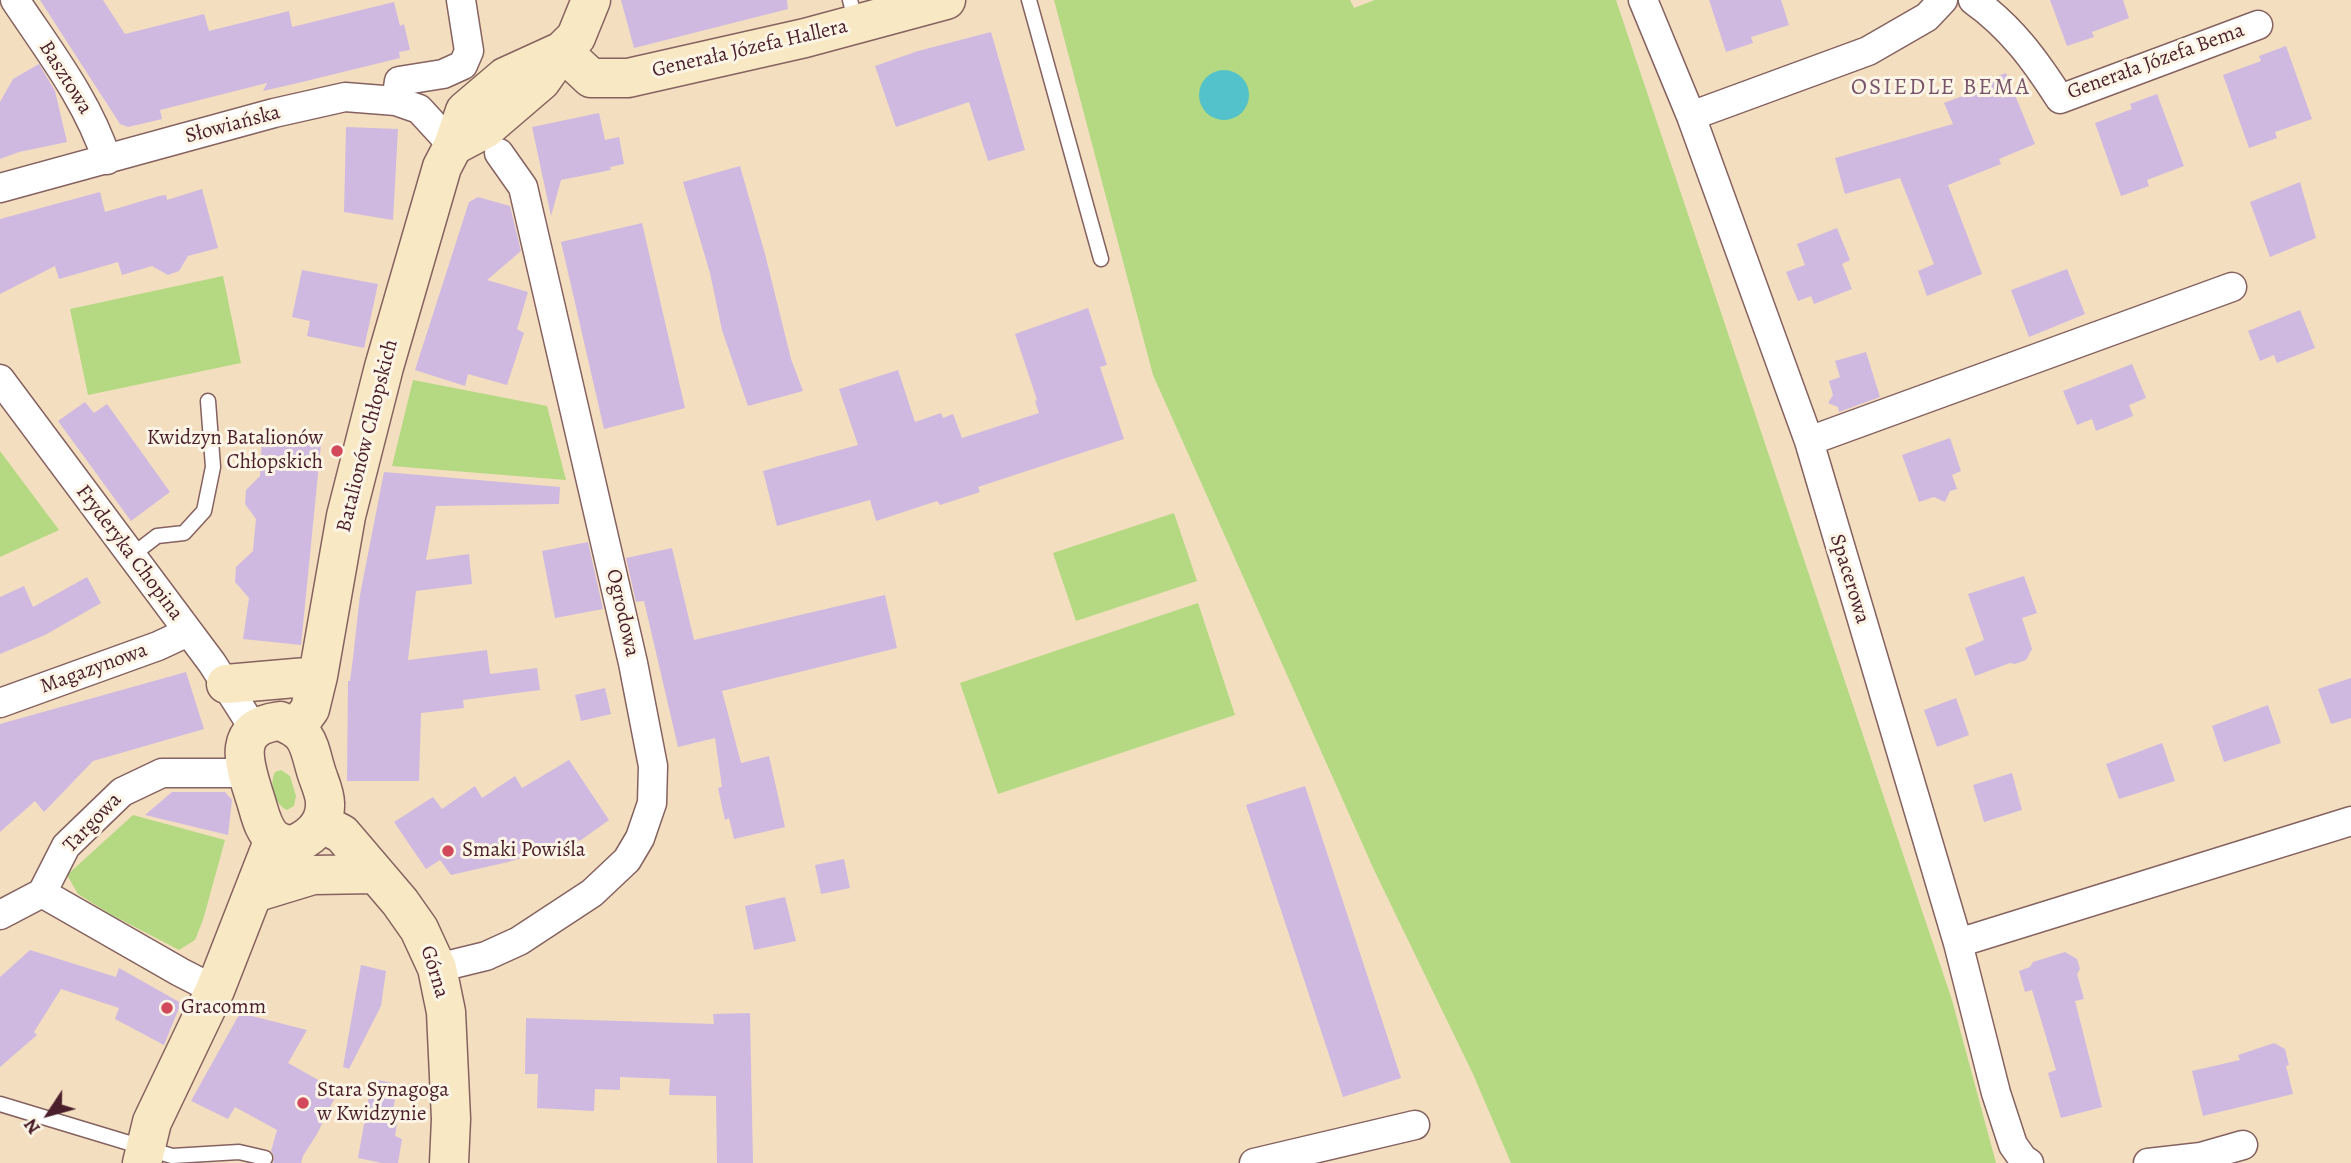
<!DOCTYPE html>
<meta charset="utf-8">
<style>
body{margin:0}
#map{position:relative;width:2351px;height:1163px;overflow:hidden;background:#f3dec0;font-family:Alegreya,serif}
canvas{display:block}
.north{position:absolute;left:14px;top:1079px;width:70px;height:70px;-webkit-text-stroke:5px #fcf5e5;paint-order:stroke;rotate:234deg;font-size:19px;font-weight:700;line-height:28px;text-align:center;color:#4a1f2b}
.north::after{content:'';display:block;margin:auto;width:24px;height:32px;background:#4a1f2b;clip-path:polygon(50% 0,100% 100%,50% 72%,0 100%)}
</style>
<div id="map">
<canvas width="2351" height="1163"></canvas>
<div class="north">N</div>
</div>
<script>
const g = document.querySelector('canvas').getContext('2d');
g.lineJoin = 'round';
function fill(path, color) {
  g.fillStyle = color;
  g.fill(path, 'evenodd');
}
function strokePath(path, color, width, dash) {
  g.strokeStyle = color;
  g.lineWidth = width;
  g.lineCap = dash ? 'butt' : 'round';
  g.setLineDash(dash || []);
  g.stroke(path);
}
function label(font, color, halo, rows, align = 'center') {
  g.font = font + ' Alegreya,serif';
  g.lineWidth = 6;
  g.setLineDash([]);
  g.textBaseline = 'middle';
  g.strokeStyle = halo;
  g.fillStyle = color;
  for (const [text, x, y, turn = 0] of rows) {
    g.save();
    g.translate(x, y);
    g.rotate((+turn || 0) * Math.PI / 180);
    g.textAlign = isNaN(turn) ? turn : align;
    if (halo) g.strokeText(text, 0, 0);
    g.fillText(text, 0, 0);
    g.restore();
  }
}
const green = new Path2D(`
 M1054,0H1350L1354,8L1375,0H1616L1952,1000L1996,1163H1511L1473,1074L1375,872L1153,375Z
 M223,276L241,363L88,395L70,309Z
 M413,380L547,406L566,480L392,466Z
 M0,451L59,530L0,557Z
 M1174,513L1197,581L1076,621L1053,553Z
 M1198,603L1235,715L998,794L960,683Z
 M281,770L290,776L296,796L294,806L287,810C274,804 269,784 275,772Z
 M133,815L225,840L203,920L195,940L179,950L110,914L78,894L67,875Z`);
const water = new Path2D(`
 M1199 95a25 25 0 1 1 50 0a25 25 0 1 1-50 0Z`);
const building = new Path2D(`
 M40,0H103L125,34L204,14L209,31L289,11L292,27L394,2L400,26L404,24L410,50L399,52L400,58L302,82L263,91L267,83L160,110L162,119L128,127L120,124Z
 M621,0H787L788,9L634,48Z
 M1709,0H1781L1789,25L1751,37L1753,43L1726,52Z
 M2050,0H2123L2129,18L2092,32L2094,37L2067,46Z
 M991,32L1025,150L988,161L969,102L896,127L875,66L918,51Z
 M2286,46L2312,119L2275,132L2277,138L2249,148L2223,75L2261,61L2259,56Z
 M39,64L55,91L67,142L19,152L0,159V102L13,79Z
 M2006,73L2035,144L1999,159L2001,164L1948,185L1982,274L1927,296L1918,271L1934,264L1900,178L1845,194L1835,158L1953,124L1944,103L1981,89L1979,83Z
 M2157,94L2184,166L2147,180L2149,186L2121,196L2095,123L2132,109L2130,104Z
 M599,113L605,140L619,137L624,164L610,167L611,170L561,180L551,216L532,127Z
 M346,127L398,129L393,220L344,212Z
 M740,166L765,254L791,359L803,391L748,406L722,330L710,273L683,182Z
 M2300,182L2316,238L2270,257L2250,202Z
 M202,189L218,248L188,256L179,271L168,275L152,266L122,275L118,262L59,279L55,266L0,294V219L100,192L105,212L159,196L166,195L167,200Z
 M478,197L510,206L521,251L487,280L528,292L517,329L524,333L507,385L468,374L465,386L415,370L469,202Z
 M642,223L685,408L604,429L561,242Z
 M1837,228L1850,260L1842,264L1852,289L1814,304L1811,296L1798,301L1786,272L1805,265L1797,244Z
 M2067,269L2085,314L2029,337L2011,290Z
 M302,270L378,284L364,348L307,336L310,321L292,317Z
 M1088,308L1107,365L1100,367L1124,439L978,487L980,492L940,505L937,501L876,521L870,500L777,526L763,471L858,445L839,389L898,370L915,422L941,413L943,418L953,414L962,438L1039,413L1035,401L1037,400L1015,334Z
 M2300,310L2315,348L2277,363L2274,355L2260,361L2248,331Z
 M1866,352L1880,397L1839,412L1838,407L1828,403L1833,395L1829,381L1840,377L1835,361Z
 M2132,364L2146,398L2129,405L2133,416L2096,431L2092,419L2077,425L2063,391Z
 M85,402L94,413L107,404L170,492L131,521L58,421Z
 M262,438L321,444L301,645L243,639L249,598L235,582L236,567L253,551L256,519L245,504L246,490L260,476Z
 M1950,438L1961,471L1952,475L1957,489L1950,491L1945,502L1934,497L1919,502L1902,455Z
 M384,472L560,487L559,504L436,506L426,560L469,554L472,584L416,591L408,660L487,650L490,674L537,668L540,690L463,700L464,708L421,713L419,781H347L348,681H350L353,658L360,595Z
 M588,542L603,609L555,618L542,551Z
 M672,548L694,640L885,595L897,648L722,691L741,763L769,756L785,827L734,839L729,818L725,820L718,788L722,787L715,738L678,747L644,601L636,602L626,558Z
 M2024,576L2037,613L2022,618L2032,649L2026,660L2015,664L2010,663L1975,676L1965,648L1984,640L1968,594Z
 M87,577L101,603L45,635L0,654V597L24,586L33,607Z
 M186,672L204,729L93,761L44,812L35,801L0,832V724Z
 M2351,678V718L2331,724L2318,689Z
 M605,688L611,714L581,721L575,695Z
 M1956,698L1969,735L1937,747L1924,710Z
 M2268,705L2281,743L2224,762L2212,726Z
 M2162,743L2175,781L2119,799L2106,764Z
 M569,760L609,820L581,840L508,862L451,875L440,860L426,869L394,822L433,797L442,809L475,786L482,798L515,776L522,788Z
 M2012,773L2022,810L1984,822L1973,785Z
 M1305,786L1401,1078L1343,1097L1246,805Z
 M172,792H225L232,800L228,835L145,815Z
 M844,859L850,888L821,894L815,865Z
 M785,897L796,941L754,950L745,906Z
 M30,950L116,977L119,968L181,1003L164,1045L115,1019L119,1008L61,989L34,1032L37,1035L0,1067V977Z
 M2065,952L2077,959L2080,969L2077,974L2084,999L2075,1001L2102,1107L2061,1118L2048,1073L2056,1070L2032,990L2025,992L2019,971L2030,967L2033,962Z
 M361,965L386,971L381,1006L349,1069L343,1067Z
 M240,1013L307,1030L288,1063L338,1091L317,1134L303,1156L301,1163H273L274,1156L271,1151L277,1130L235,1107L228,1119L191,1101Z
 M750,1013L753,1163H717L716,1096L669,1095L670,1079L620,1077V1090L595,1089L594,1111L537,1108L538,1074H525L526,1018L714,1024L713,1014Z
 M2274,1043L2285,1049L2289,1065L2286,1066L2293,1094L2203,1116L2192,1071L2240,1060L2238,1055Z
 M372,1079L398,1084L393,1110L399,1112L395,1136L402,1139L398,1163H382L358,1158Z`);
const lane = new Path2D(`
 M850,0L856,23
 M1029,0L1101,259
 M131,556L157,536L184,533L204,511L213,467L208,401
 M0,1104L172,1156L239,1152L265,1158`);
const street = new Path2D(`
 M15,0C49,51 88,101 107,160
 M1643,0L1691,116L1809,441L1958,943L1996,1093L2013,1145L2023,1159L2029,1163
 M1973,0C2011,27 2035,60 2060,99L2258,25
 M396,101L399,81L443,74L463,65L469,51L461,0
 M1691,116L1868,51L1927,17L1943,0
 M0,188L274,113L345,97L396,101L419,109L453,146
 M0,379L212,663L254,729
 M1809,441L2232,287
 M0,703L158,646L188,632
 M42,893L66,846L122,792L162,773H247
 M0,915L42,893L180,972L215,990
 M1958,943L2351,821
 M437,968L486,956L519,941L592,893L627,860L640,838L652,803L653,766L633,663L523,187L499,153
 M1254,1163L1415,1125
 M2148,1163L2201,1157L2243,1145`);
const secondary = new Path2D(`
 M562,51L591,78H628L805,38L946,0
 M453,146L485,129L541,81L562,51L576,37L591,0
 M226,684L318,676
 M280,721C309,732 308,744 316,771C319,781 325,793 325,803C326,826 309,839 290,846C285,844 279,842 275,840C263,831 260,814 256,801C245,766 229,727 280,721Z
 M297,727L310,709L318,676L346,516L384,367L442,167L453,146L465,111L505,77L562,51
 M321,823L342,834L400,902L419,929L437,968L446,1012L451,1119L449,1163
 M254,893L313,875L376,874
 M142,1163L152,1122L215,990L274,839`);
const markers = [
 [337,451,7,"#d1495b"],
 [448,851,7,"#d1495b"],
 [167,1008,7,"#d1495b"],
 [303,1103,7,"#d1495b"]
];
const streetNames = [
 ["Generała Józefa Hallera",750,49,-13],
 ["Generała Józefa Bema",2156,62,-20],
 ["Basztowa",65,78,58],
 ["Słowiańska",233,125,-15],
 ["Batalionów Chłopskich",368,436,-76],
 ["Fryderyka Chopina",129,553,53],
 ["Spacerowa",1849,579,73],
 ["Ogrodowa",622,613,77],
 ["Magazynowa",94,669,-20],
 ["Targowa",93,823,-46],
 ["Górna",434,972,73]
];
const poiNames = [
 ["Kwidzyn Batalionów",323,439,"right"],
 ["Chłopskich",323,463,"right"],
 ["Smaki Powiśla",462,851],
 ["Gracomm",181,1008],
 ["Stara Synagoga",317,1091],
 ["w Kwidzynie",317,1115]
];
const neighbourhoodNames = [
 ["OSIEDLE BEMA",1941,88]
];
fill(green, '#b4d982');
fill(water, '#54c2ca');
fill(building, '#cfb9e1');
strokePath(lane, '#85625f', 17);
strokePath(street, '#85625f', 31);
strokePath(secondary, '#85625f', 41);
strokePath(lane, '#fff', 14);
strokePath(street, '#fff', 28);
strokePath(secondary, '#f8e8c3', 38);
for (const [x, y, r, color] of markers) {
  const dot = new Path2D();
  dot.arc(x, y, r, 0, 2 * Math.PI);
  g.fillStyle = color;
  g.fill(dot);
  strokePath(dot, '#fcf5e5', 2.5);
}
label('21px', '#4a1f2b', '#fcf5e5', streetNames);
label('21px', '#4a1f2b', '#fcf5e5', poiNames, 'left');
g.letterSpacing = '2px';
label('23px', '#79556b', '#fcf5e5', neighbourhoodNames);
g.letterSpacing = '0px';
</script>
